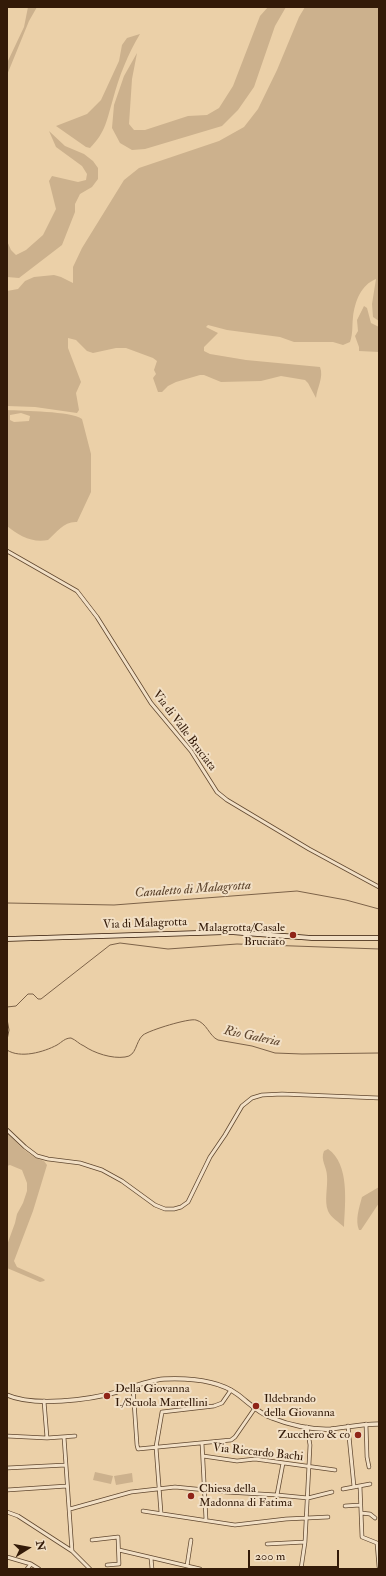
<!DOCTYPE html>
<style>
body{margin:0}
#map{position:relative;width:386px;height:1576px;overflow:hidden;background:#ebd0a8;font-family:"IM FELL Double Pica",serif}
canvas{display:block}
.frame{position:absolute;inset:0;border:8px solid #331a08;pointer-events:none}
.north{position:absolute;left:8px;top:1528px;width:40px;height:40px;-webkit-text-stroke:3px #f2e0c6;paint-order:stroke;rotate:79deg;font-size:11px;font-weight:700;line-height:16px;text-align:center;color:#331a08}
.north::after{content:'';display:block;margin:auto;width:14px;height:18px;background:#331a08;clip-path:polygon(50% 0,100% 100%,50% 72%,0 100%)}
.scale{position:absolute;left:248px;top:1550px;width:91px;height:18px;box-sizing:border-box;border:2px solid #331a08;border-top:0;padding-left:5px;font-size:12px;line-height:14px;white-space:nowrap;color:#331a08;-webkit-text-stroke:3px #f2e0c6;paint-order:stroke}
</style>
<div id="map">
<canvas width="386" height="1576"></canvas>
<div class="frame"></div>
<div class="north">N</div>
<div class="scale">200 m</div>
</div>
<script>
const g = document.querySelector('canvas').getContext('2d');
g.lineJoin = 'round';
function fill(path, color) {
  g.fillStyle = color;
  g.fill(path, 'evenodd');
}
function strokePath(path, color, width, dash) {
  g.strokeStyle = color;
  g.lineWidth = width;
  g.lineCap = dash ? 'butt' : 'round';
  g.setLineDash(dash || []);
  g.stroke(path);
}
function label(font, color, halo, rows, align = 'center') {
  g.font = font + ' "IM FELL Double Pica",serif';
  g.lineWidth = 4;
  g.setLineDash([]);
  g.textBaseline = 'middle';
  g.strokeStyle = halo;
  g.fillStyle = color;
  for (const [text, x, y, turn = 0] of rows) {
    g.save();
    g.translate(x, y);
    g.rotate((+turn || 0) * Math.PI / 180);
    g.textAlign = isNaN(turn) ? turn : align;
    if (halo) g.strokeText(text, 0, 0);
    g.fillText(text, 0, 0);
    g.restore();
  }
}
const green = new Path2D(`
 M28,7H37L29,21L7,75V63L24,27Z
 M268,7H286L275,26L254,87L238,110L222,126L145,149L132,150L120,143L112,128L114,105L124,76L137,53L132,79L129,124L134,130H145L188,116L207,115L219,108L233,86L260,16Z
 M305,7H379V321L373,317L372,304L376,279C361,285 355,301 353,317C352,326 353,334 350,342L343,345L333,342H294L280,337L227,330L208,325L206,327L218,333L204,347V351L210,354L246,360L320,367C324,377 317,388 316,398L308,383L305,380L281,376L261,381L221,382L204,375H200L176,382L168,386L162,392H158L153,378L156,374L154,370L157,361L153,358L126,348H116L93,353L87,351L76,340L68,338V348L81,382L76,393L79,410L77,413L35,407L7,406V291L18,289L25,281L34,277L54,275L61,277L73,283V267L82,248L124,180L139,168L219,141L244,127L258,109L277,70L299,17Z
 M140,34C128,54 119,76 113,99C107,119 106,132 90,148L86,147L56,126L87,114L101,100L119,61L122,45L127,38Z
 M49,131L65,146L84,154L93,161L98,168V179L92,187L80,194L75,204V212L62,245L19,278L7,277V241L11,250L16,255L26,250L43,235L56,209L49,181L52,176L78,182L86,180L87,174L82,166L56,147Z
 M364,306L367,308L371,323L379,327V352L359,351V347L355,336L358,331L357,320Z
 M7,410C23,411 71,411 82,419L91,454V492L77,522C64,521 57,532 48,540C32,543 19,536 7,526ZM21,413L30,416L29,421L14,422L10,420V415Z
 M7,1132C18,1144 28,1156 44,1161L47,1165L33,1211L14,1261L17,1267L42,1278L45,1280L44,1281L40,1282L7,1268V1245L15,1223L17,1214L23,1203L27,1191V1183L22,1170L10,1165L7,1166Z
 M328,1149C350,1164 345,1203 344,1227C339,1222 331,1218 328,1211C324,1201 328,1187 327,1176C327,1167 320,1160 324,1151Z
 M379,1187V1203L361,1230H359C355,1220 359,1208 362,1197Z
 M95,1472L113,1476L111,1484L93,1480Z
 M132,1473L133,1482L116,1485L114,1476Z`);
const stream = new Path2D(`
 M7,903L114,905L297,891L346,900L379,909
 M7,1007L16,1006L28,994H33L38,999H41L110,945L120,943L168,949L237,944L379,949
 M7,1019L9,1030L7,1040
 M7,1050C20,1059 44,1052 57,1045C62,1042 65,1038 71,1038C76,1040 79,1044 84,1046C94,1053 112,1059 125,1057C137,1056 135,1042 143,1035C150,1030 189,1018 196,1020C207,1023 209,1036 218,1040L252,1046L275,1053L302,1054L379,1053`);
const minor = new Path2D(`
 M7,551L77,591L97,617L151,703L191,751L217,792L227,800L309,849L379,887
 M7,1130L25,1147L37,1156L48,1159L80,1163L102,1170L122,1181L155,1205L165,1209H174L181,1207L188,1202L210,1157L225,1135L242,1106L252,1098L262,1095L282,1094L379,1098
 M133,1387L137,1445L138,1449L231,1440L235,1437L255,1408
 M44,1401L47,1438
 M366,1424L367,1457L369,1467
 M348,1426L354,1487
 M7,1436L47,1438L75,1436
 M64,1437L72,1551
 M202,1443L206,1520
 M203,1456L237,1461L255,1459L335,1470
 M7,1468L66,1465
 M360,1486L362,1537L377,1543L379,1567
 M343,1489L370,1484
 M7,1490L67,1486
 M277,1495L283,1463
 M345,1506L360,1505
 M70,1509L131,1492L175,1487L226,1492L277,1495L308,1498L332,1492
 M143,1511L235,1525L286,1519L328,1517
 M7,1512L18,1516L72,1551L90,1569
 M161,1513L156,1447L162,1412L214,1406L222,1403L231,1390
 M361,1513L370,1514L375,1518
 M92,1540L118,1537L119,1564L107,1565
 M267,1544L305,1542
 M119,1550L200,1569
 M7,1557L31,1564L39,1569
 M151,1558L152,1569
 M187,1566L191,1540
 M27,1569L31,1564
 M301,1569L305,1542L310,1445L307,1427`);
const tertiary = new Path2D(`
 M7,1395C34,1407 89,1400 117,1392C132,1387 149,1380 164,1379C187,1378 218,1380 237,1394C248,1402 258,1413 272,1418C289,1425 312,1430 331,1429C347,1427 363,1424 379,1424`);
const secondary = new Path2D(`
 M7,939L230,932L312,938H379`);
const markers = [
 [293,935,4,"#8f2418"],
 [107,1396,4,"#8f2418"],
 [256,1406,4,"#8f2418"],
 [358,1435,4,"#8f2418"],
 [191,1496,4,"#8f2418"]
];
const streetNames = [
 ["Via di Valle Bruciata",184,731,53],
 ["Via di Malagrotta",145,924,-2],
 ["Via Riccardo Bachi",258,1453,6]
];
const poiNames = [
 ["Malagrotta/Casale",285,928,"right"],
 ["Bruciato",285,942,"right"],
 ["Della Giovanna",115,1389],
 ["I./Scuola Martellini",115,1403],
 ["Ildebrando",264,1399],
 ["della Giovanna",264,1413],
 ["Zucchero & co",350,1435,"right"],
 ["Chiesa della",199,1489],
 ["Madonna di Fatima",199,1503]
];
const waterNames = [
 ["Canaletto di Malagrotta",193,890,-4],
 ["Rio Galeria",252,1037,12]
];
fill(green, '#ccb18d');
strokePath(stream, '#7c6248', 1);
strokePath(minor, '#614830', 4.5);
strokePath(tertiary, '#614830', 5);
strokePath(secondary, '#331a08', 5.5);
strokePath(minor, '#f2e0c6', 3);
strokePath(tertiary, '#f2e0c6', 3.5);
strokePath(secondary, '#f2e0c6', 4);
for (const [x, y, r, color] of markers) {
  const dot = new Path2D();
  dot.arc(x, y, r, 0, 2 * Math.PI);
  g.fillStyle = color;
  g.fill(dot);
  strokePath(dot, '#f2e0c6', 1.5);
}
label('12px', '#331a08', '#f2e0c6', streetNames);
label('12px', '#331a08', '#f2e0c6', poiNames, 'left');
label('italic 13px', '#5d442d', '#f2e0c6', waterNames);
</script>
